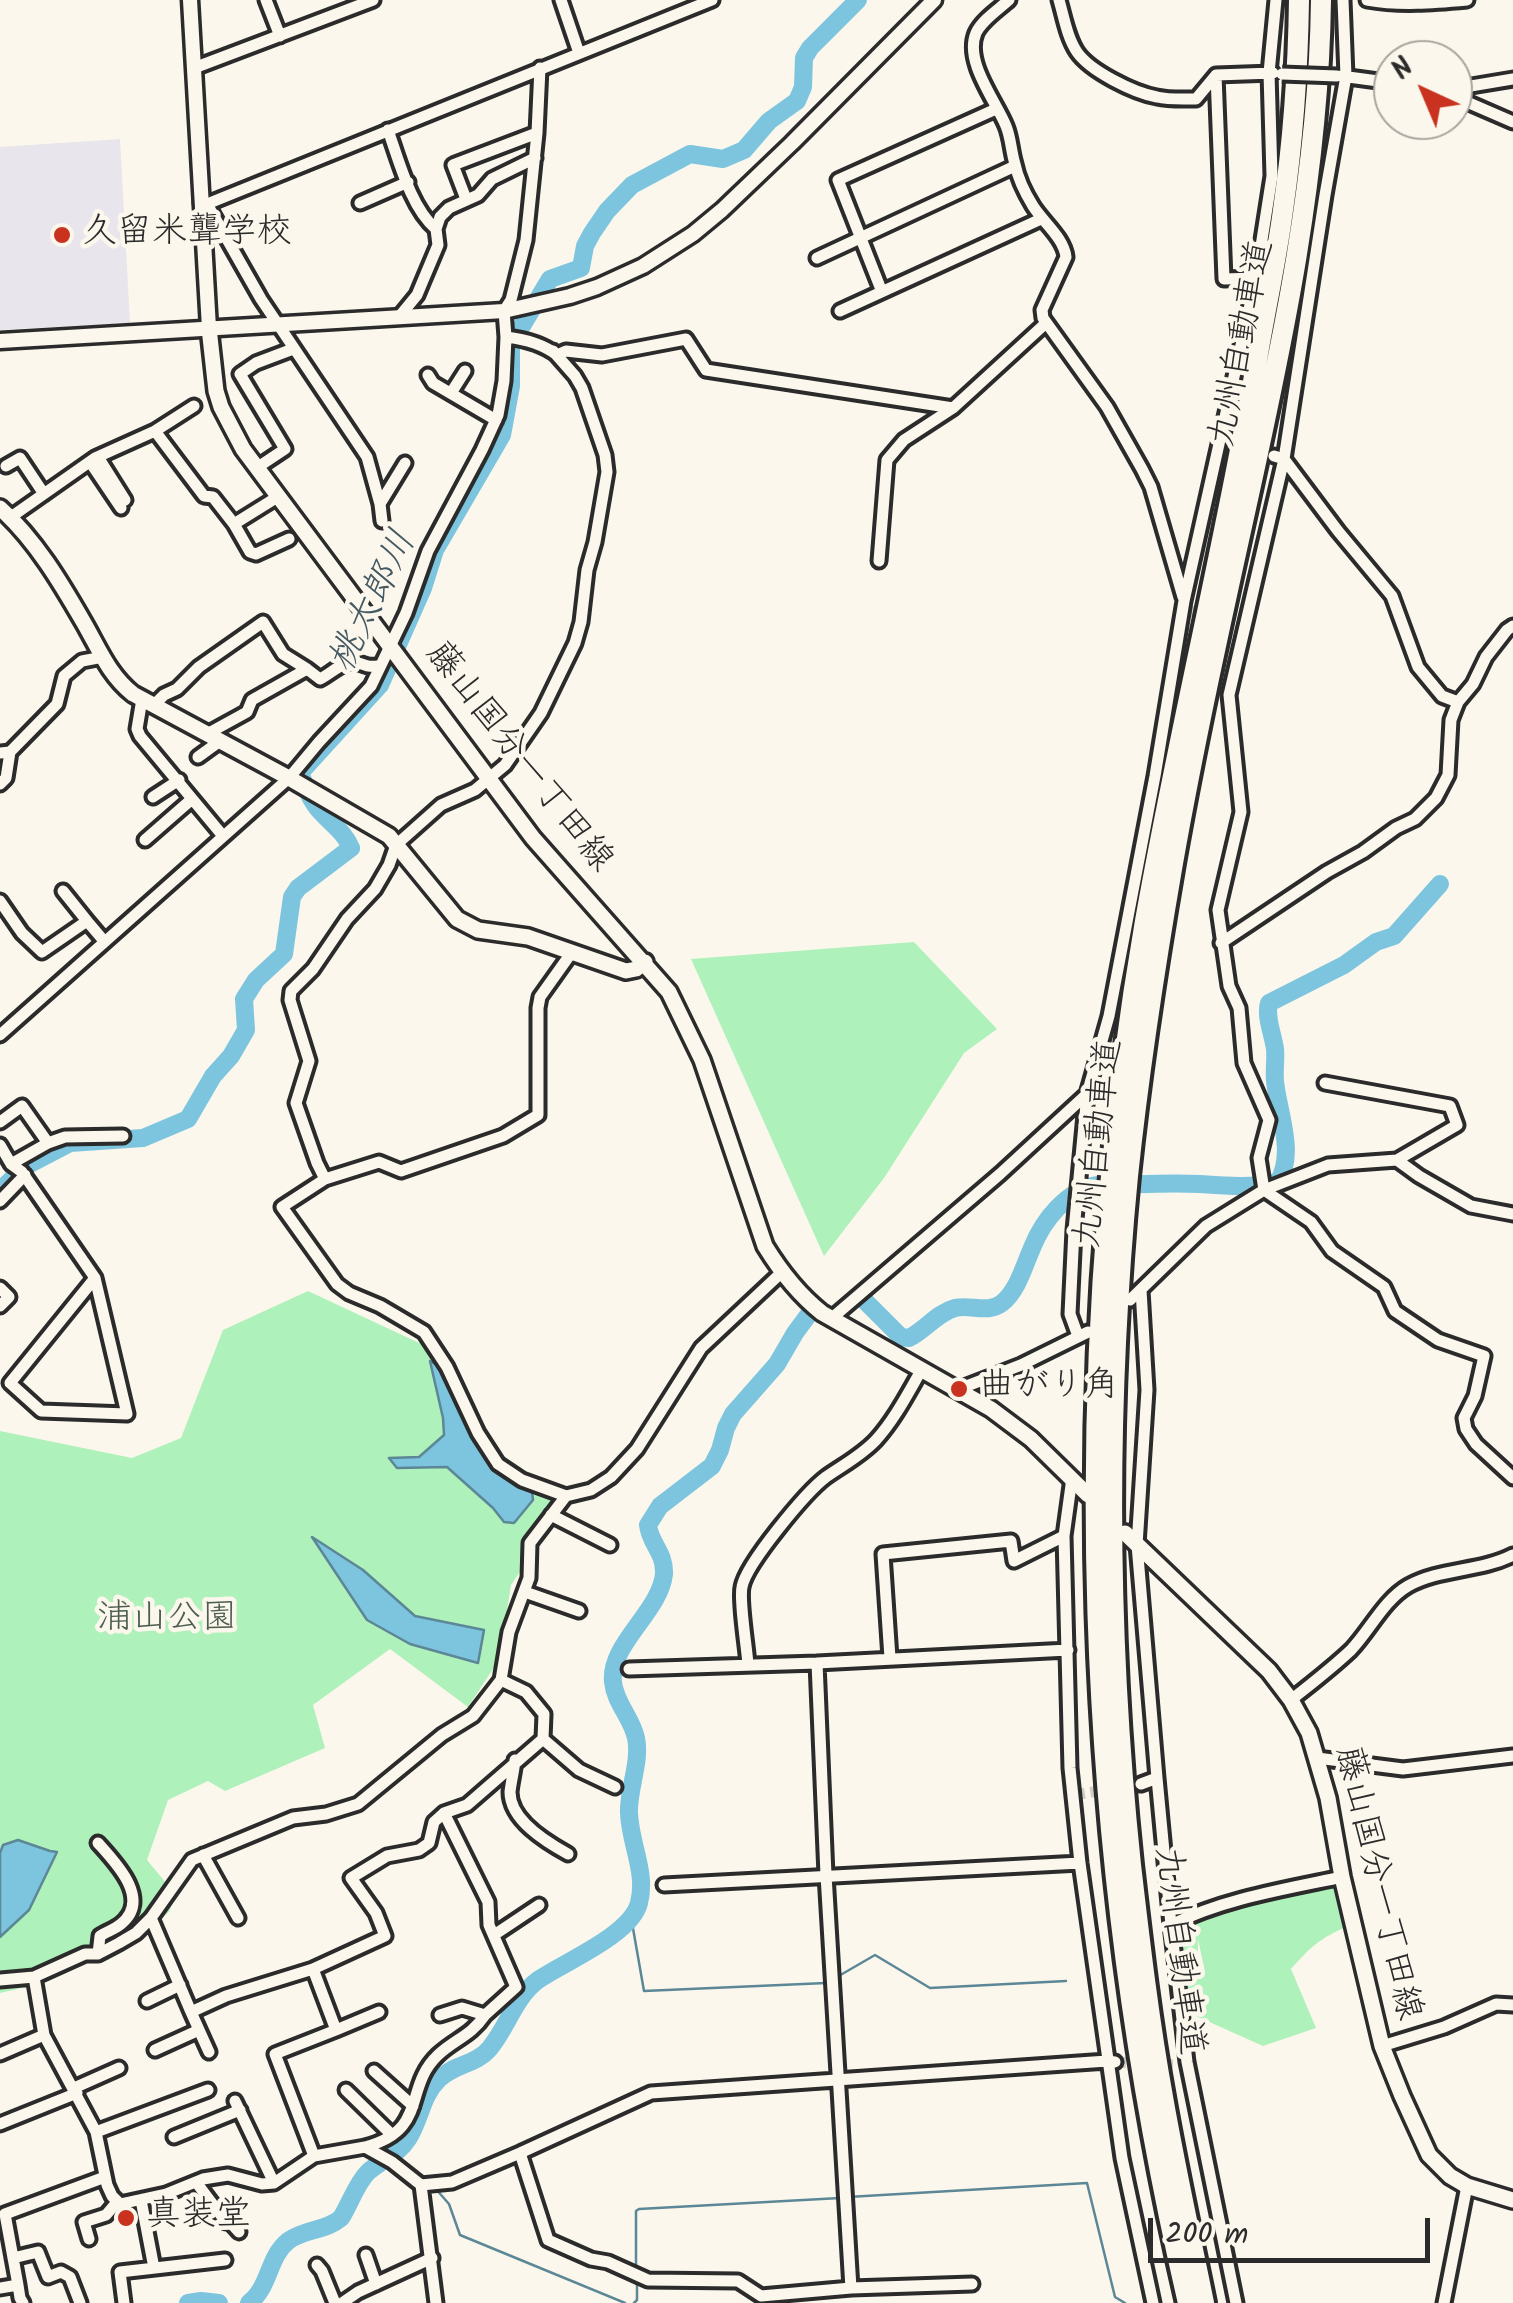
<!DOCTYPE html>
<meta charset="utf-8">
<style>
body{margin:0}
#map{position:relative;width:1513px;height:2303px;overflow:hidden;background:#fbf7ec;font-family:Kalam,sans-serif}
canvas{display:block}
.north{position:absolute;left:1373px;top:40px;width:100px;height:100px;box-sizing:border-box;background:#fbf7ec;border:2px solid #a8a59f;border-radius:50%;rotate:316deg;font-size:28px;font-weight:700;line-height:40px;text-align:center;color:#2b2b2b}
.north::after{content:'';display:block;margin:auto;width:35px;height:45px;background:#c8321e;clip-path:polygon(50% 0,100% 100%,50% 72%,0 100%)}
.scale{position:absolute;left:1148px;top:2218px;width:282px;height:45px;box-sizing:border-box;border:5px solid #2b2b2b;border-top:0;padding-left:12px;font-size:30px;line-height:35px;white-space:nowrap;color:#2b2b2b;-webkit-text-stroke:8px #fbf7ec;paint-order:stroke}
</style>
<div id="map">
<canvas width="1513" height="2303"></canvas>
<div class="north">N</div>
<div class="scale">200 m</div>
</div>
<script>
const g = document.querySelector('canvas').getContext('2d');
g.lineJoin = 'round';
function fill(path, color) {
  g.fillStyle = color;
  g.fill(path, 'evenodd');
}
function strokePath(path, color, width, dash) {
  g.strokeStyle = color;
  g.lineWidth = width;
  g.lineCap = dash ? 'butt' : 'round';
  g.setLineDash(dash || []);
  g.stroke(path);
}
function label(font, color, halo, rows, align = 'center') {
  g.font = font + ' Kalam,"Klee One",sans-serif';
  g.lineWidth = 9;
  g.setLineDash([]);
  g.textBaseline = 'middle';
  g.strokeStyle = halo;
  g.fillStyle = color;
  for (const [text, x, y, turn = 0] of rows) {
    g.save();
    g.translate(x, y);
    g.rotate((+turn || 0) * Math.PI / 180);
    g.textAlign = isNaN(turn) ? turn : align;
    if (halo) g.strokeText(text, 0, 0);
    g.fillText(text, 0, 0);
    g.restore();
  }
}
const built = new Path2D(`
 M120,139L130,323L0,330V147Z`);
const green = new Path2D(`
 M914,942L997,1029L964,1053L884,1178L824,1256L691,959Z
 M308,1291L447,1356L491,1447L568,1501L511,1585L499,1660L468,1707L390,1649L313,1705L325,1748L225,1791L208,1781L168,1800L147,1860L176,1895L169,1912L125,1947L30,1986L0,1993V1431L132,1458L181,1438L223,1330Z
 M1342,1877L1353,1924C1322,1937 1313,1944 1291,1969L1316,2028L1263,2046L1187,2012C1176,1988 1187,1985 1205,1972L1198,1939V1951L1180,1952L1171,1925L1192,1914L1240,1910L1276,1891Z`);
const water = new Path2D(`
 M430,1361L443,1369L496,1467L532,1492L533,1500L514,1523L504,1522L493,1508L447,1467L397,1468L389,1458L419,1457L444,1435L443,1418Z
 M312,1537L363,1570L415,1616L484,1630L478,1663L410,1644L367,1620Z
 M18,1840L50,1851L57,1852L29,1910L0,1937V1853L3,1845Z`);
const stream = new Path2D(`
 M631,1917L644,1991L826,1983
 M837,1977L875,1955L930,1988L1066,1981
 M435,2188L449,2204L460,2235L625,2303
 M848,2197L1087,2183L1115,2297L1125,2303
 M636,2268V2211L639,2209L840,2198
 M634,2303L637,2300V2281`);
const river = new Path2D(`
 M0,1191L24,1167L70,1143L143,1138L188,1119L213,1076L231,1056L246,1030L244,999L256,980L284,954L292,897L298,888L351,848C344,831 331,824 319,810C310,799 305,786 300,773L380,685L423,588L435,550L502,435L511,386V344L550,279L581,268L585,246L592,233L607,211L632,185L690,154L723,159L744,150L769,121L797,101L803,87L804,58L810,48L858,0
 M862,1298L901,1337L909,1338C925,1330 937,1313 955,1308C970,1304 988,1314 1002,1303C1018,1290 1024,1266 1032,1248C1043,1220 1067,1190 1098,1185C1132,1185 1167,1182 1200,1184C1228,1186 1251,1188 1278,1182C1296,1153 1278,1112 1275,1081C1274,1070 1276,1060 1275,1049C1273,1034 1265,1017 1269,1003L1344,965L1376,942L1394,936L1440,884
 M188,2303L201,2301L219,2303
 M249,2303C270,2287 268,2257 288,2241C304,2229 326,2231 341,2218C350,2204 356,2184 368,2172C381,2160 398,2155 408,2139C421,2119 421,2096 439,2079C454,2064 476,2065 490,2048C508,2026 515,1997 538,1980C564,1962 631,1935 639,1903C647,1872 630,1844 629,1813C628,1789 641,1762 636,1738C632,1718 615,1703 613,1682C609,1644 660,1612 664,1574C665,1552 650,1544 648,1525L660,1506L712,1466L720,1450L726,1428L733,1414L777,1364L795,1333L812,1310`);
const minorTunnel = new Path2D(`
 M1190,611L1246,622
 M1074,1795L1112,1789
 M1115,2062L1173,2065`);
const minor = new Path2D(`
 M266,0L280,36
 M561,0L579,53
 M1009,0C999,9 982,20 976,33C964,62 996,101 1006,126C1011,138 1011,151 1015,164C1018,179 1025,193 1033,206C1043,222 1064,238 1066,257L1042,310L1043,318L1107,407L1142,469L1151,487L1183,597
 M1059,0C1064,17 1067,37 1077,52C1090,71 1134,93 1157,97C1170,100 1183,99 1196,99L1216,75L1273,73
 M1343,0L1346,76L1325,195L1284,459L1229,695L1241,812L1218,910L1229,986L1239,1008L1244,1063L1269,1120L1259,1158L1264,1190L1311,1222L1332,1251L1384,1287L1395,1311L1438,1340L1484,1356L1475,1396L1464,1418L1466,1429L1476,1444L1513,1478
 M1367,0C1400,6 1434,3 1467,0
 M194,68L373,0
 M1216,75L1224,279L1256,278
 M1341,76L1393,83
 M1453,89L1513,79
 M1453,96L1513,122
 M388,130C399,161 411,208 436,229
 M466,199L453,165L537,133
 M201,203L207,204L712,0
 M360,203L408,182
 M207,204L261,299L367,457L380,504L382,521
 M817,258L1015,166
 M882,292L838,180L996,109
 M840,311L1041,219
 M399,317L417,295L422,283L438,245L436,229L440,217L449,208L478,195L492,179L535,158
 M506,337C523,339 543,344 557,355L566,351L602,355L686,339L706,370L953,408
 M553,351L575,376L582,388L605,455L607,472L595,542L587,570L581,622L575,643L541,713L505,765L475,790L441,805L396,845L389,865L375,889L347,919L313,969L291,991L290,1000L309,1061L296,1103L317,1163L325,1179L379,1162L401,1171L503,1136L538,1115V1008L540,997L572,952
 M428,375L433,383L496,420
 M451,393L465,371
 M155,431L204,496L213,497L234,524
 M1274,456L1284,459L1338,531L1392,596L1418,667L1442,696L1458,702
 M98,457L125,500
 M90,462L121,508
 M6,466L20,458L44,494
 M258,467L285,449L240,374L256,363L293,349
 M279,496L234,524L250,552L256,554L289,539
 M380,504L405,463
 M11,517L95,458L155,431L194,406
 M879,561L887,460L904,440L953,408L1046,323
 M307,669L320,679C329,675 343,661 353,662C366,663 365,669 381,665
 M142,699L137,729L140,736L223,836
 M154,705L164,695L177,689L199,667L263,622L283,654L307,669L252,700L247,712L207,734
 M0,753L10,752L57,704L64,676L82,661L103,657
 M198,757L220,741
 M0,784L6,778L10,752
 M153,797L179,780
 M145,840L192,799
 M63,891L87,921
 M0,901L22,933L42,952L87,921L104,941
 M1221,943L1327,872L1363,852L1396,828L1415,819L1436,798L1448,775L1451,720L1458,702L1473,684L1486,657L1507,630L1513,626
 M0,1035L289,778L319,742L371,686L406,613L428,551L482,450L498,415L504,381L506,337L504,311L511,300L526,240L537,133L540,68
 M0,1122L22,1106L48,1143L11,1164
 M48,1143L65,1137L123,1136
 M0,1145L11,1164L22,1172L95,1278
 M1397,1160L1419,1176L1471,1206L1513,1214
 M325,1179L282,1207L337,1284L349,1293L380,1306L424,1332L447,1367L478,1433L498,1464L522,1480L566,1496L591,1490L611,1477L637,1449L701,1348L781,1273
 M0,1201L25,1175
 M95,1278L127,1414L41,1411L10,1383Z
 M0,1288L9,1297L0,1306
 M1141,1290L1147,1390L1137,1545L1157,1778L1171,1925L1187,2062L1236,2303
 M1130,1300L1206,1226L1264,1190L1328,1165L1397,1160L1457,1125L1450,1106L1325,1083
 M832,1318L1000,1174L1087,1094
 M1078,1336L1070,1314L1074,1230L1087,1094L1109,1016L1155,776L1184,601L1256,278L1272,176L1269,73L1276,0
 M959,1389L1021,1365L1088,1332
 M1072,1478L1064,1536L1070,1768L1080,1863L1122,2158L1153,2303
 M551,1515L610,1545
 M525,1592L579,1611
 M890,1658L883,1554L1011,1541L1014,1561L1064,1536
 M817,1663L826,1875L851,2288
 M748,1665C747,1647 739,1602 742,1587C746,1564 806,1492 826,1477C843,1465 861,1456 876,1440C895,1419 908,1393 922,1369
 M629,1669L817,1663L1068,1650
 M1291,1700C1311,1684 1332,1668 1351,1650C1370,1630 1384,1600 1408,1586C1440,1568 1480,1572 1513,1555
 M543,1739L579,1770L615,1787
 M1317,1758L1403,1769L1513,1756
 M515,1760C514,1771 511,1782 510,1792C510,1820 546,1842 568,1854
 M1141,1784L1157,1778
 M203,1855L238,1918
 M664,1885L1080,1863
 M151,1918L191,2012L226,1996L313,1969L385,1936L376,1913L351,1878L387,1856L419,1850L429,1843L434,1822L444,1813L467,1805L543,1739L544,1714L526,1692L501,1680
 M1171,1925C1223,1899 1285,1889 1342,1877
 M494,1935L539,1905
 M98,1954L100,1936C106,1932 115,1929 121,1924C152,1899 115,1862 98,1843
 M313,1969L336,2030L275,2054L314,2156
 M34,1977L44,2035L96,2132L107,2185L112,2196L120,2204L166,2194L203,2179L228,2175L262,2184L274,2183L314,2156L365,2147L392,2162L421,2185L436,2303
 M0,1980L34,1977L85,1954H98L119,1943L136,1933L151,1918L192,1860L293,1818L326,1814L358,1804L442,1735L473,1716L501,1680L509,1632L529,1578L530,1543L566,1496
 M147,2001L180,1985
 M191,2012L209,2052
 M440,2015L462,2008L485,2015L516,1987L489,1925L488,1902L444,1813
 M336,2030L379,2012
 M1382,2046L1444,2027L1496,2004L1513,2005
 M155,2050L199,2030
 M0,2054L44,2035
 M374,2071L413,2106
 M74,2088L119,2068
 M346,2090L392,2135
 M235,2101L274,2183
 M0,2124L77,2093
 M96,2132L208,2090
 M174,2137L240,2110
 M365,2147C429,2130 403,2088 438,2055C455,2039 471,2036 485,2015
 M520,2153L548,2240L591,2259L608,2262L648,2280L738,2281L761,2296L851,2288L972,2284
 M196,2182L226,2222H230L239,2232
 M421,2185L452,2182L520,2153L651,2093L1107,2061L1115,2062
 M141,2200L154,2268
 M89,2239L84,2222L106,2215L117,2202
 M366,2255L376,2284
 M13,2258L38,2252L48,2277L61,2272L70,2277L80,2303
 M317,2265L322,2271L335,2303
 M18,2285L20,2298L23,2303
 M0,2288L18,2285L5,2214L105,2177
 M124,2303L120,2272L225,2260
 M342,2303L358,2292L432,2258
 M1444,2303L1467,2186`);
const tertiary = new Path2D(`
 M190,0L209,328
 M0,341L504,311L570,296L597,287L643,266L693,234L722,210L792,143L934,0`);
const secondary = new Path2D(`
 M209,328L216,391L221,407L243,449L533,838L669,992L702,1060L765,1246C781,1272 798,1294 822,1313L991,1409L1031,1439L1088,1495
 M0,508C35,539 61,583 84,623C99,649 109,675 133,694L289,778L389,836L457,919L478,930L528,937L626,971L636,969L645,962
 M1125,1533L1269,1671L1291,1700L1309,1733L1328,1798L1342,1877L1382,2046L1402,2096L1429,2155L1450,2176L1467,2186L1513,2200`);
const motorway = new Path2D(`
 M1188,2303C1083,1853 1066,1377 1145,921C1179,729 1226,540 1259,348C1267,302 1277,256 1283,210C1293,141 1298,70 1299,0
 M1204,2303C1190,2234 1175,2166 1163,2097C1149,2020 1140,1942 1131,1865C1107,1637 1106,1404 1128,1176C1139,1071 1155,967 1173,863C1194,744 1220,626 1246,508C1283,341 1319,172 1321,0`);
const minorBridge = new Path2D(`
 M1282,74L1337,76`);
const markers = [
 [62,235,10,"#c8321e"],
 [959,1389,10,"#c8321e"],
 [126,2218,10,"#c8321e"]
];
const poiNames = [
 ["久留米聾学校",82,235],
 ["曲がり角",979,1389],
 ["真装堂",146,2218]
];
const streetNames = [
 ["九州自動車道",1245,344,-79],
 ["藤山国分一丁田線",517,759,52],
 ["九州自動車道",1102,1144,-84],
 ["藤山国分一丁田線",1375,1884,77],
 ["九州自動車道",1176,1951,83]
];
const parkNames = [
 ["浦山公園",167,1621]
];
const waterNames = [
 ["桃太郎川",376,603,-64]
];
fill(built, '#e8e5ed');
fill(green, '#aff1ba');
fill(water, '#7dc5de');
strokePath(water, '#5c8796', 2.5);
strokePath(stream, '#5c8796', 2.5);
strokePath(river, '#7dc5de', 18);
strokePath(minorTunnel, '#d1cec5', 11, [11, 5.5]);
strokePath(minor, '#2b2b2b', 19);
strokePath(tertiary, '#2b2b2b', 21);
strokePath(secondary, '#2b2b2b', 22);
strokePath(motorway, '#2b2b2b', 28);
strokePath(minor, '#fbf7ec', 11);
strokePath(tertiary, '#fbf7ec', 14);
strokePath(secondary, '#fbf7ec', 15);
strokePath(motorway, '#fbf7ec', 20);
strokePath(minorBridge, '#2b2b2b', 19, []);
strokePath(minorBridge, '#fbf7ec', 11);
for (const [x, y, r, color] of markers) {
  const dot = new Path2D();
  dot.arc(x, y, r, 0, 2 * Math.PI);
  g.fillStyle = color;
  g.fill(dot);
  strokePath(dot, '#fbf7ec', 4);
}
label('35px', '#2b2b2b', '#fbf7ec', poiNames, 'left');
label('35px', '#2b2b2b', '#fbf7ec', streetNames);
label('35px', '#4c5c4f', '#fbf7ec', parkNames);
label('italic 38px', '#445961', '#fbf7ec', waterNames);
</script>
